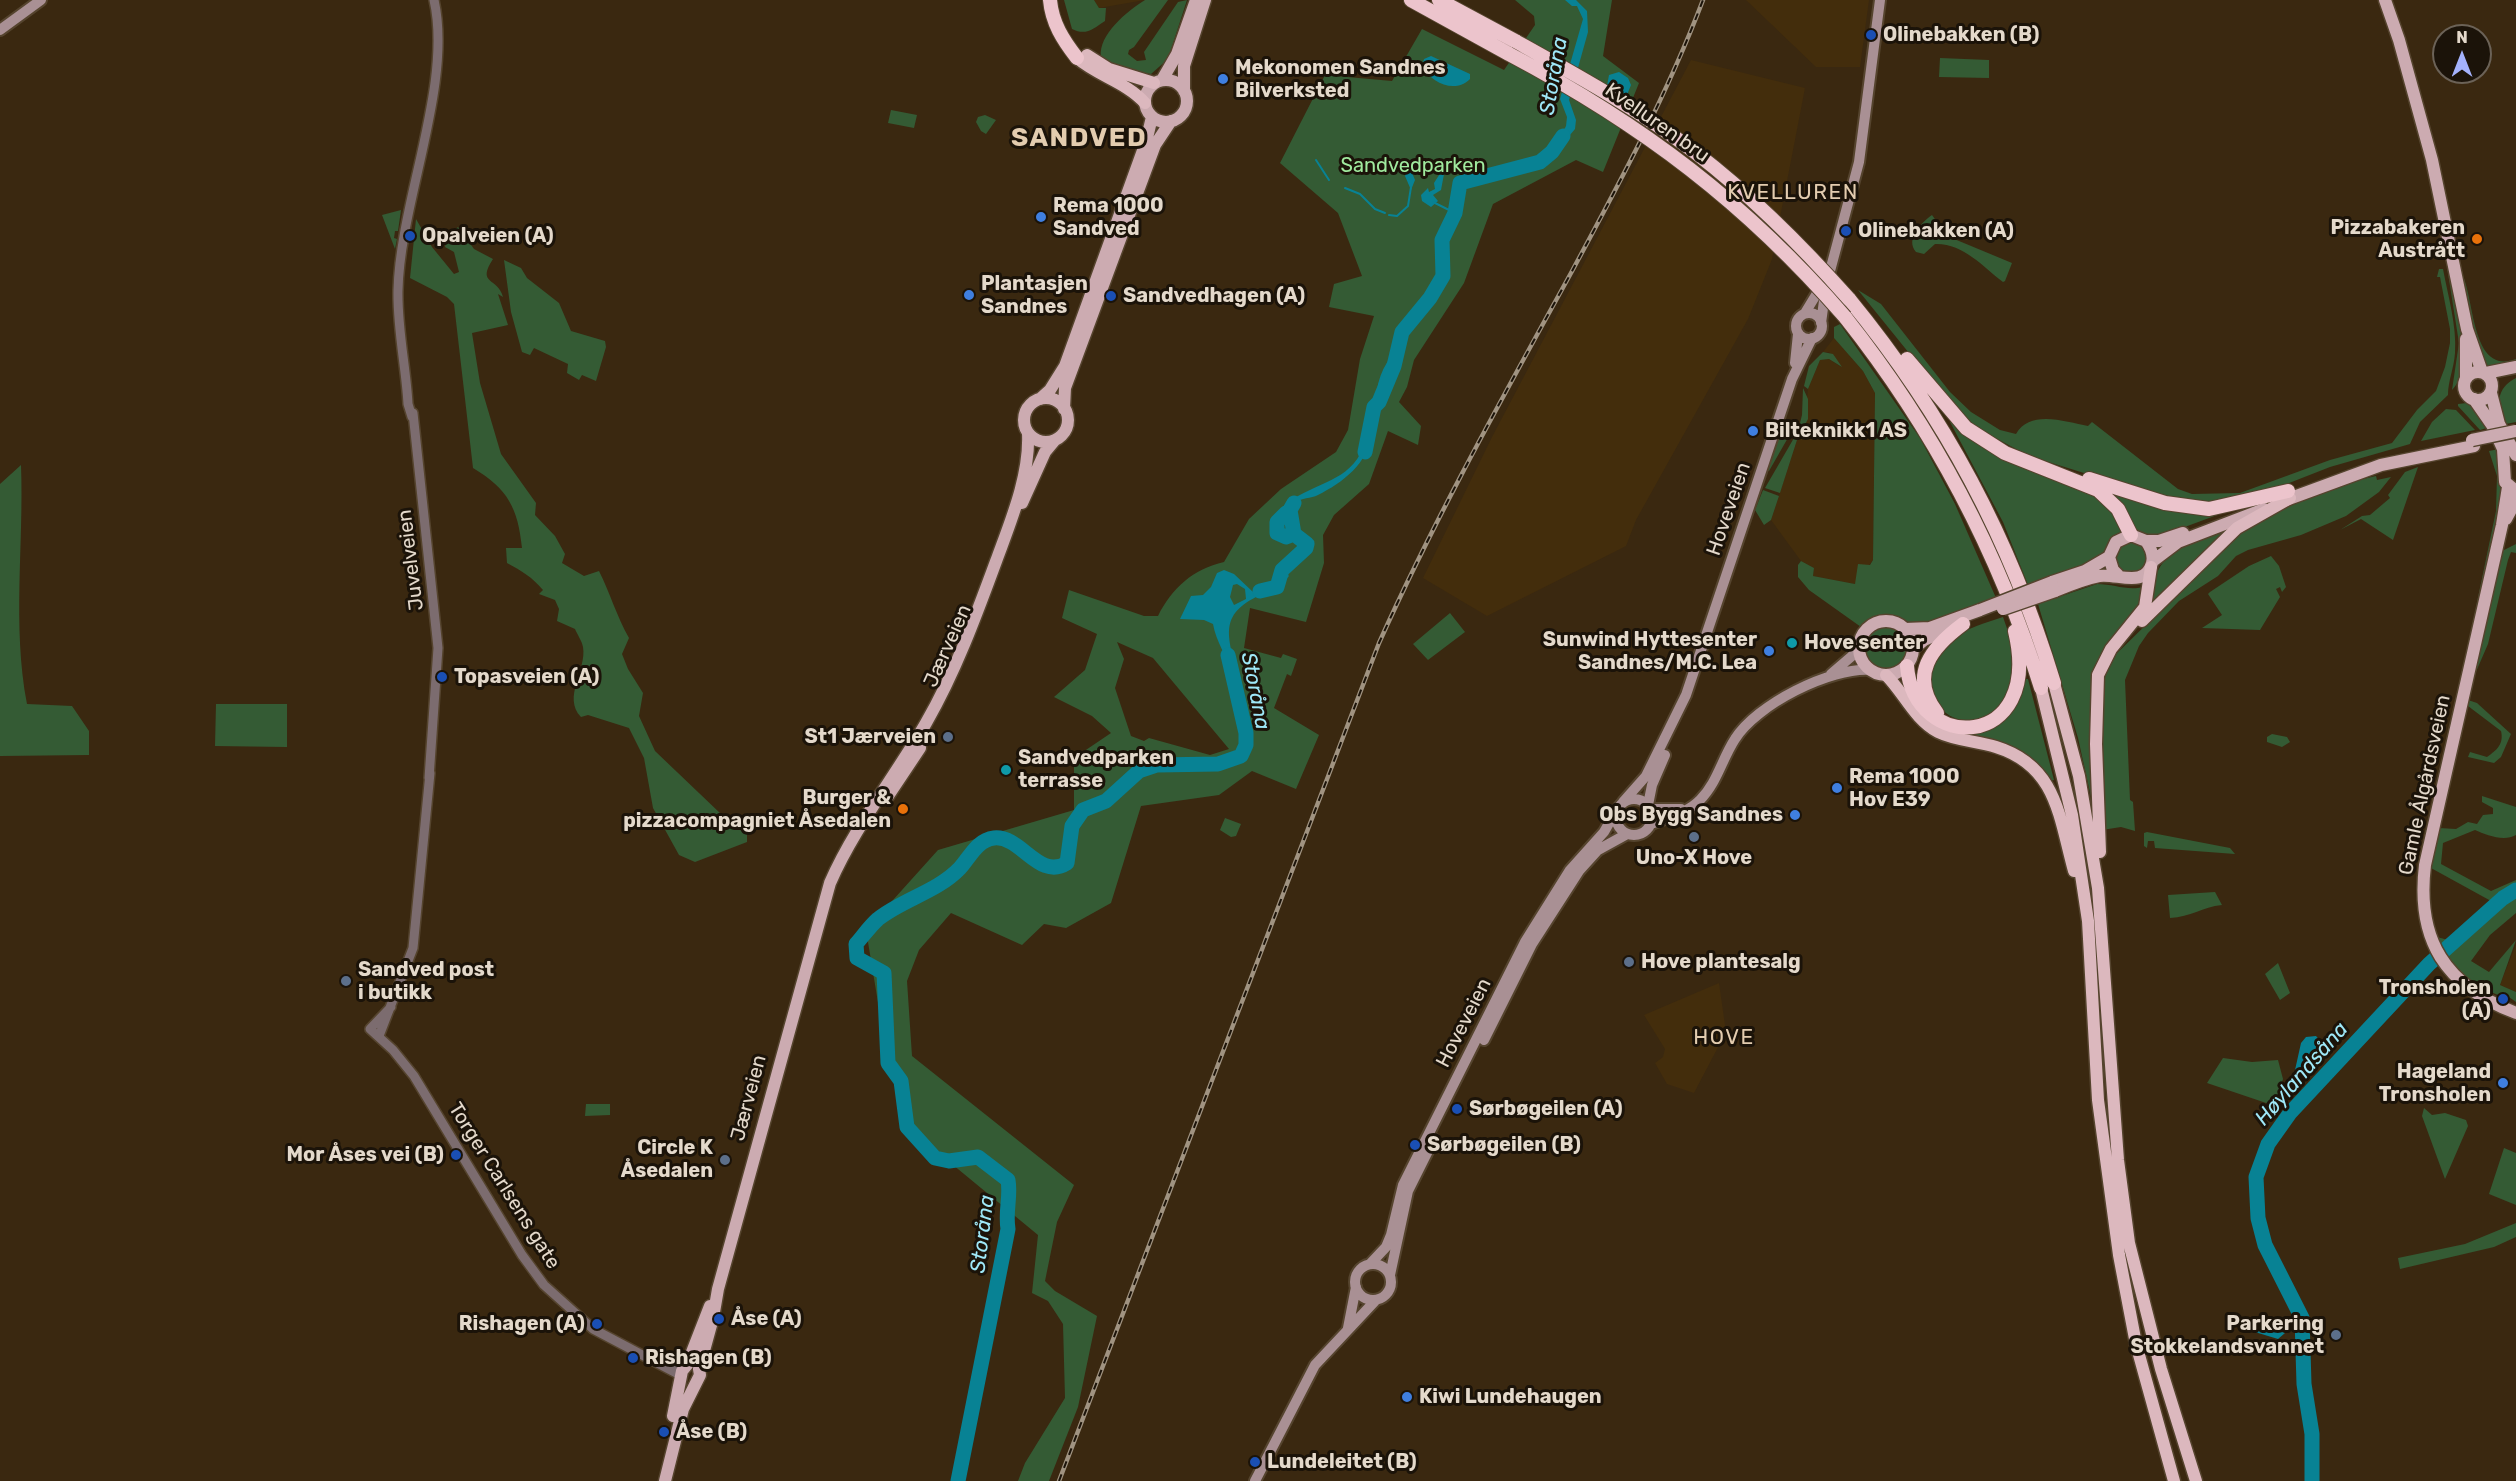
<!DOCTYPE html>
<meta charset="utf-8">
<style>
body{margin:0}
#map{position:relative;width:2516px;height:1481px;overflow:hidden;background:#3a2810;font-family:Rubik,sans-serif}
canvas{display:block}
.north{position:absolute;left:2432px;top:24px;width:60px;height:60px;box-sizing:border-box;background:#1b1309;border:2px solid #6b6257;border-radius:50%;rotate:0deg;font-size:16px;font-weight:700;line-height:24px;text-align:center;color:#e4d9cb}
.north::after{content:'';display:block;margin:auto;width:21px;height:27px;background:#a4b2fc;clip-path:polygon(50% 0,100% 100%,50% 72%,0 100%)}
</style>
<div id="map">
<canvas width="2516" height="1481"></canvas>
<div class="north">N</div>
</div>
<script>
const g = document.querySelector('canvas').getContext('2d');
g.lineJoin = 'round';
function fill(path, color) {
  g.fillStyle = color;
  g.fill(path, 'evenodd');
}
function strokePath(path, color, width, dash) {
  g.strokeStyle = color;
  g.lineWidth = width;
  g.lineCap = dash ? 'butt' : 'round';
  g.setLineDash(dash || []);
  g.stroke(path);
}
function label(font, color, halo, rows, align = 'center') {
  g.font = font + ' Rubik,sans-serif';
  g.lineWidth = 6;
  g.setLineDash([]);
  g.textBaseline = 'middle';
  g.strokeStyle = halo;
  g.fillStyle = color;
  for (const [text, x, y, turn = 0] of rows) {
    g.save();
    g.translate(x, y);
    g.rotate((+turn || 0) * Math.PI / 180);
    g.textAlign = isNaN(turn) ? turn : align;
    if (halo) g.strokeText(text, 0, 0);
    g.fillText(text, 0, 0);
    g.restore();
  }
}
const built = new Path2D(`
 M1094,0H1145L1099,8Z
 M1746,0H1869L1860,67H1816Z
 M1691,60L1805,88L1772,259L1748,319L1636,520L1626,546L1487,616L1423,578L1492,437Z
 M1834,338L1863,371L1875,393L1873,560L1855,584L1813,576L1814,568L1801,561L1771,520L1797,440L1804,430L1808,389L1820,360L1829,359L1841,367L1829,352H1823Z
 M2516,945V992L2500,985Z
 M1719,983L1726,1032L1694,1093L1667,1084L1655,1063L1663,1057L1665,1049L1644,1015Z`);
const green = new Path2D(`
 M1064,0H1094L1099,8H1106L1105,21C1093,29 1086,36 1072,29Z
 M1145,0H1168L1134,47L1129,50L1128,54L1137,61L1146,60L1144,52L1178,2L1187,0L1168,59L1151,74C1133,72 1116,67 1101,57C1098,35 1127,11 1145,0Z
 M1515,0H1612L1603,56L1639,83L1603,172L1576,160L1493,204L1464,283L1414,360L1407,387L1399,402L1421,426L1418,445L1388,431L1369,484L1334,515L1323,535L1324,563L1306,622L1250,608L1244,648L1281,658L1283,654L1297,659L1291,676L1287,674L1274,708L1319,735L1296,789L1252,771L1219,795L1141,806L1111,903L1066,928L1044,924L1022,945L951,913L919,950L907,981L912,1056L1074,1185L1057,1222L1045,1281L1055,1291L1097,1316L1078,1407L1049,1481H1018L1025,1463L1065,1398L1063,1324L1048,1301L1032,1293L1038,1235L907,1127L903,1099L888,1063L866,930L938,850L1074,810V758L1111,733L1092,716L1054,697L1085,670L1097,634L1062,618L1069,590L1144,616H1158C1172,588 1193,569 1224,562L1249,519L1281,489L1336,452L1348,430L1360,359L1374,316L1329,307L1334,284L1362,276L1338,213L1280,163L1325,75L1392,81L1422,29L1504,70L1535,25L1534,16ZM1117,642L1153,658L1229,749L1210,755L1149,738L1144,741L1131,736L1115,688L1124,659Z
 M1940,58L1989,60V78L1939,77Z
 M891,110L917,115L914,128L888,123Z
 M985,115L996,120L986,134L981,131L976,122L978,117Z
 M401,210L398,231H395L394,238L397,239L395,249L382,215Z
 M1932,215L1947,236L2012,263L2005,281L2003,282C1982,266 1963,243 1935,244L1924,254L1916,252C1905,239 1921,223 1932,215Z
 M416,219L432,247L454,274L459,272L454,252L445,247L447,237L458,227L474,249L493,259C476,285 498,277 503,297L498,294L508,325L472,333L480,383L501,454L536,503L535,515L555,536L565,554L562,563L584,576L599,571C610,593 617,617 629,638L622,654L628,669L643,693L639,716L655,751L721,814L747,823V842L695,862L679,855L653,808L644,758L629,728L588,715L581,717C562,697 587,670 583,647C582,641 577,634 575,629L557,621L559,609L555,600L539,594L543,590C532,577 522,571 507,563L506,548H522C518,508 508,489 473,468L454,304L447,297L410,278Z
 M504,260L521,268L527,278L559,303L571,331L605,341L606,347L596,381L582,375L579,380L567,373L568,364L534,348L530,355L522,352L511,312Z
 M2450,266C2456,295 2476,367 2452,390L2459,343L2447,267Z
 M2439,269H2443C2448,296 2457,326 2455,353C2454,368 2448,381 2448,395L2420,422L2410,444L2330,467L2279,487L2239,500L2203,503L2165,498L2029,456L1964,421L1858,290L1881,304L1950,392L1971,412L2000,430L2016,434C2030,409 2066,422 2088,426L2092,422L2178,489L2192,494L2240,493L2330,460L2392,443L2417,410L2436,391L2445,367L2450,343V329L2440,277H2437Z
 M2462,274C2475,299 2471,376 2516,359V363L2490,368L2478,354Z
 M1840,324L1920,438L1955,504L1996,598C1971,608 1941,625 1914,624C1890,624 1889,604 1861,627L1809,590L1798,577V565L1801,561L1814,568L1813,576L1855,584L1858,564L1870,565L1873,560L1875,393L1863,371L1834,338V327Z
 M1823,352L1833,354L1842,367L1829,359L1820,360L1808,389L1804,386L1809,366Z
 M2516,378V422L2501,425C2498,404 2495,389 2516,378Z
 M1803,388L1808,399V419L1797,440L1780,493L1765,488L1798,431L1802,415Z
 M2467,403L2476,410L2490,427L2480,430L2458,406V404Z
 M2446,409L2456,410L2475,430L2421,441L2432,422Z
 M1784,420L1794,425L1793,429L1769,471L1767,470Z
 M1953,420L2087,488L2114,515L2113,516L2121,532L2102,554L2088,565L2028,585L2003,522L1950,422Z
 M2499,449L2503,498L2470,636L2496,511L2497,476L2489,451Z
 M21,465C24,545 12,625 27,704L72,706L89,731V755L0,756V484Z
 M2418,467L2393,540L2361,519L2340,530L2362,516L2370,515L2390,498L2388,495L2405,472Z
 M2376,476L2377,480L2391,477L2379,492L2346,516L2301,535L2248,550L2236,556L2218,576L2179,601L2148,633L2139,646L2125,680L2130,800L2133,802L2135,831L2121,827L2102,830L2101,683L2110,660L2244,529L2293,504L2354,481Z
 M1763,490L1779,496L1771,520L1764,525L1755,510Z
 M2110,490L2228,511L2155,538L2137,532L2110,494Z
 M2233,524L2154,604L2150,603C2155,547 2187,543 2233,524Z
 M2115 557a16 16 0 1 1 32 0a16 16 0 1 1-32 0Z
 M2516,544V553L2511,552L2508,560L2488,644L2472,681L2502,551Z
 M2271,556L2279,566L2286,587L2282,592L2280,587L2276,589L2280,597L2260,630L2202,628L2222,615L2208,594L2210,592L2249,566Z
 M2097,584C2114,584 2127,591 2143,587V601L2099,661L2094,797H2091L2078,738L2038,604Z
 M1450,613L1465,632L1428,660L1413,644Z
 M2003,617L2011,640L2013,686C2007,694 2001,706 1993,712C1946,744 1903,678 1952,640C1966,628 1985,623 2003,617Z
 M1863 648a23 23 0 1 1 46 0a23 23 0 1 1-46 0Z
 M2024,679H2028L2054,780L2050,781L1967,734C2000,730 2016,710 2024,679Z
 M2468,700L2477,703L2511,734L2501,757L2494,763L2468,757L2470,752L2487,757C2497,750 2504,744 2501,731L2468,706Z
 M216,704H287V747L215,746Z
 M2272,734L2287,737L2290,742L2282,747L2267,742V737Z
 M2482,796L2516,807V835C2504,842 2486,835 2475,830L2443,843L2441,864L2491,891L2516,880V913L2490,935L2471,961L2489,972L2516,940L2500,985L2516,992V1002L2502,992L2501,996C2473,986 2446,968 2437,937L2448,940L2490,905L2491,901L2431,868L2439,828L2456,829L2468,822L2477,824L2483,815L2493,814V808L2482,802Z
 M1225,818L1241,824L1236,836L1231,837L1220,830Z
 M2147,832L2230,848L2235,854L2155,848L2154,841H2148L2147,848L2144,846V833Z
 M2215,892L2222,905C2202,907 2191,917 2170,918L2168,895Z
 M2278,963L2290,993L2280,1000L2265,974Z
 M2223,1058L2252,1062L2278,1060L2283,1079L2275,1106L2207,1083Z
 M586,1104H610V1115L585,1116Z
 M2424,1108L2432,1115L2445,1113L2466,1120L2468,1126L2445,1179L2422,1116Z
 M2504,1148L2516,1153V1205L2489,1194Z
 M2516,1223V1237L2494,1247L2400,1269L2398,1258L2465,1244Z`);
const water = new Path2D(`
 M1565,0H1576L1587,11L1588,32L1569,100L1576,120L1575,129L1549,160L1566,126L1567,117L1560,99L1583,19L1577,6H1572Z
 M1431,56L1470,74V79C1455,94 1431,83 1422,66L1424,59Z
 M1619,72L1628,78L1631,85L1622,107L1613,110L1604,102L1609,75Z
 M1419,165H1439L1445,169L1441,190L1433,195L1438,201L1431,207L1422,201L1421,195L1428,188L1429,192L1435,189L1434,183L1441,172L1438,169L1429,172L1417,170L1413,175L1415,180L1411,190L1405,176L1409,168Z
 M1367,434H1371C1369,463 1342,483 1318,495C1311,499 1301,497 1296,503C1293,508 1294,516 1294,522H1291L1288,515L1281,519L1279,529H1276C1275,521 1290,500 1298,496C1329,479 1359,476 1367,434Z
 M1303,548L1307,553L1288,566L1285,572L1289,576L1282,583H1277L1278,566L1296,557Z
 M1224,570L1234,574L1253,592L1281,585C1276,591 1264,594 1256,597C1216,617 1231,640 1236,675L1230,673C1227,655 1216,642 1213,624L1204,620L1180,619L1191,596L1203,595L1211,587L1217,573ZM1237,584L1245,589L1246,599L1234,605L1230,597L1233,585Z
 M2316,1036L2322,1043L2304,1074L2298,1076L2295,1070L2301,1043L2306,1037Z
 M2239,1319L2245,1320L2248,1325L2250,1322L2285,1333L2278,1339L2235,1326Z`);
const stream = new Path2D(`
 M1316,160L1329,180
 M1345,188L1360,194L1375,209L1385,213
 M1433,202L1455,213
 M1389,215L1397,216L1408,206L1411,187
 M1379,402C1375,386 1384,365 1396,353`);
const river = new Path2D(`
 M1365,452L1374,407L1379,402L1394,366L1402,332L1430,298L1443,276L1442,240L1455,213L1460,183L1540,162L1552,152L1563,136
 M1286,513L1277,522V533L1286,537L1294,534
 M1260,591L1277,587L1282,570L1306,548L1307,544L1294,534L1290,510L1294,503
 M958,1481L1008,1229C1005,1211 1011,1197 1008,1180L978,1157L949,1161L935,1158L907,1127L901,1081L888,1063L884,973L857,958L856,944C863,936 870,926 878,919C903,899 937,892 960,868C970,857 977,840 994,838C1021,835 1039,881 1067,863L1072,826L1083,810L1106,801L1139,771L1157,765L1218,764L1241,756L1246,745V733L1228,655
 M2312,1481V1434L2304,1384L2302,1318L2265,1245L2258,1218L2256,1177L2268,1144L2290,1113L2429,964L2503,898L2516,890`);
const tertiary = new Path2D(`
 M413,413L438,648L429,778
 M412,417L408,404C406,367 397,328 398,290C400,202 453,84 434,0
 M391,1007L370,1029L393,1050L414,1076L522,1255L544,1285L593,1329L682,1376
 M379,1036L413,948L430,773
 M656,1362L686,1365`);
const secondary = new Path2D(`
 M0,30L41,0
 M1805,313L1822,285
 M1796 326a13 13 0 1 1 26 0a13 13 0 1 1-26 0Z
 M1821,323L1826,286L1859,162L1880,0
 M1795,363L1798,334
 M1831,674L1852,656L1860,643
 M1616 817a18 18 0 1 1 36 0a18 18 0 1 1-36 0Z
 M1623,802L1646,776L1686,695L1792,379L1812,338
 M1648,805L1652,785L1665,755
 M1651,809H1681
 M1651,824C1668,817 1688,813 1700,800C1717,783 1722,759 1735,739C1756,705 1830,667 1871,670
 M1484,1040L1532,944L1579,871L1598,850L1627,834
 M1355 1282a18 18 0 1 1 36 0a18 18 0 1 1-36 0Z
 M1370,1264L1386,1247L1391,1235L1403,1185L1525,942L1570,870L1604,832L1616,811
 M1390,1275L1408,1191L1434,1139
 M1348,1328L1356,1287
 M1255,1481L1315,1365L1375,1301`);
const primary = new Path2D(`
 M2385,0L2399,40L2432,160L2467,329L2482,372
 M1162,80L1177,54L1196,0
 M1145 101a21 21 0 1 1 42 0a21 21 0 1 1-42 0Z
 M1184,91V66L1205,0
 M2464 386a14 14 0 1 1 28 0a14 14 0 1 1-28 0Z
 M2486,373L2516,367
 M2466,377V339
 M2491,393L2499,424L2516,455
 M1024 420a22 22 0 1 1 44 0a22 22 0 1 1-44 0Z
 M1040,399L1050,390L1065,366L1146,142L1152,117
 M2474,399L2492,425L2503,449L2505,482L2516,491
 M1064,409L1065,388L1155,145L1171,121
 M2508,487L2502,525L2425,865C2416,940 2445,986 2516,1013
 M2283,501L2381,465L2474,446
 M1022,503L1045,452L1055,440
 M2506,519L2516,501
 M2146,541H2159L2183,533
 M2153,561L2178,542L2264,509
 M2052,582L2085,571L2109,557
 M2055,591C2069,585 2084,579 2099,576C2117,573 2145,589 2152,563C2154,555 2151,548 2146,541L2131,535L2116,542L2109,557L2113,570L2118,575
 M1859 648a27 27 0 1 1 54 0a27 27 0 1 1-54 0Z
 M1905,629L1930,628L1980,610
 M1913,649L1924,640L1946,630
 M888,796L920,748
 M673,1416L682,1371L687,1365L710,1306
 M665,1481L683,1409L700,1375L699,1369L713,1318L718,1289L830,883C855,826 895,777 926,723C956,671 977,613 998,556C1012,518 1030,474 1028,433`);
const trunk = new Path2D(`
 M1087,55L1109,69L1154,83
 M1077,58C1098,76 1126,82 1145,103
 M2142,621L2237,528L2290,498
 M1886,675C1904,693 1915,720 1938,732C1956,741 1978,741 1996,747C2057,766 2059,817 2074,871
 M2054,683L2079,776L2098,888L2118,1160L2129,1243L2161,1369L2196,1481
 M2041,688L2072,815L2088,921L2098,1100L2119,1255L2136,1344L2174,1481
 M2100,852L2096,744L2098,675L2111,649L2145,607L2151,567`);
const motorway = new Path2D(`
 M1050,0C1052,23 1063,40 1077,58
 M1411,0L1509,54
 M1439,0L1517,42
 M1849,299C1945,416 2010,539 2054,683
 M1845,317C1933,428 1999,553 2041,688
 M1907,359L1966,428L2005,453L2098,490L2118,509L2131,535
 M2089,479L2165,503L2209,509L2288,491
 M1907,666C1914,754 2044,752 2015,631
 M1937,713C1908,675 1932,647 1963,624`);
const rail = new Path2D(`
 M1059,1481L1379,643C1436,516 1504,395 1571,273C1619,184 1667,95 1703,0`);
const primaryBridge = new Path2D(`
 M2472,440L2516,431
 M2003,609L2055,591
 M1980,610L2052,582`);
const motorwayBridge = new Path2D(`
 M1517,42C1578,76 1640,110 1696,153C1752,196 1802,246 1849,299
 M1509,54C1643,125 1746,203 1845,317`);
const markers = [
 [1871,35,6,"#1a4fb4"],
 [1223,79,6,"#3f7fe0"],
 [1041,217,6,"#3f7fe0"],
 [1846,231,6,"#1a4fb4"],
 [410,236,6,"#1a4fb4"],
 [2477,239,6,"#e8710a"],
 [969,295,6,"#3f7fe0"],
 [1111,296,6,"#1a4fb4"],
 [1753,431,6,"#3f7fe0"],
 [1792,643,6,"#0f9aa8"],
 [1769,651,6,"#3f7fe0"],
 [442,677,6,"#1a4fb4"],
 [948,737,6,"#5c6f8a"],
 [1006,770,6,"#0f9aa8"],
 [1837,788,6,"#3f7fe0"],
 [903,809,6,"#e8710a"],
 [1795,815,6,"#3f7fe0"],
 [1694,837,6,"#5c6f8a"],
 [1629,962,6,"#5c6f8a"],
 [346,981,6,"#5c6f8a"],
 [2503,999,6,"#1a4fb4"],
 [2503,1083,6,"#3f7fe0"],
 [1457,1109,6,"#1a4fb4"],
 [1415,1145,6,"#1a4fb4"],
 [456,1155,6,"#1a4fb4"],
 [725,1160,6,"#5c6f8a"],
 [719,1319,6,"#1a4fb4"],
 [597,1324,6,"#1a4fb4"],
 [2336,1335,6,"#5c6f8a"],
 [633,1358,6,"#1a4fb4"],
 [1407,1397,6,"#3f7fe0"],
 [664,1432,6,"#1a4fb4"],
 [1255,1462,6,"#1a4fb4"]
];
const poiNames = [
 ["Olinebakken (B)",1883,35],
 ["Mekonomen Sandnes",1235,68],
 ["Bilverksted",1235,91],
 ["Rema 1000",1053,206],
 ["Sandved",1053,229],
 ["Pizzabakeren",2465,228,"right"],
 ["Austrått",2465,251,"right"],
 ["Olinebakken (A)",1858,231],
 ["Opalveien (A)",422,236],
 ["Plantasjen",981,284],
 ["Sandnes",981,307],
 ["Sandvedhagen (A)",1123,296],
 ["Bilteknikk1 AS",1765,431],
 ["Sunwind Hyttesenter",1757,640,"right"],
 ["Sandnes/M.C. Lea",1757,663,"right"],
 ["Hove senter",1804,643],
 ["Topasveien (A)",454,677],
 ["St1 Jærveien",936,737,"right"],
 ["Sandvedparken",1018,758],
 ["terrasse",1018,781],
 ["Rema 1000",1849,777],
 ["Hov E39",1849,800],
 ["Burger &",891,798,"right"],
 ["pizzacompagniet Åsedalen",891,821,"right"],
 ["Obs Bygg Sandnes",1783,815,"right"],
 ["Uno-X Hove",1694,858,"center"],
 ["Hove plantesalg",1641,962],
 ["Sandved post",358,970],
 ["i butikk",358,993],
 ["Tronsholen",2491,988,"right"],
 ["(A)",2491,1011,"right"],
 ["Hageland",2491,1072,"right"],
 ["Tronsholen",2491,1095,"right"],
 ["Sørbøgeilen (A)",1469,1109],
 ["Sørbøgeilen (B)",1427,1145],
 ["Circle K",713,1148,"right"],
 ["Åsedalen",713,1171,"right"],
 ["Mor Åses vei (B)",444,1155,"right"],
 ["Åse (A)",731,1319],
 ["Rishagen (A)",585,1324,"right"],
 ["Parkering",2324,1324,"right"],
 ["Stokkelandsvannet",2324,1347,"right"],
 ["Rishagen (B)",645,1358],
 ["Kiwi Lundehaugen",1419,1397],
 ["Åse (B)",676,1432],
 ["Lundeleitet (B)",1267,1462]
];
const streetNames = [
 ["Kvelluren bru",1657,123,35],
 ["Hoveveien",1729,509,-71],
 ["Juvelveien",411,560,-97],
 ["Jærveien",948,646,-66],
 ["Gamle Ålgårdsveien",2425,785,-78],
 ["Hoveveien",1464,1023,-63],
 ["Jærveien",749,1098,-75],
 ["Torger Carlsens gate",504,1186,58]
];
const parkNames = [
 ["Sandvedparken",1413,166]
];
const waterNames = [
 ["Storåna",1554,76,-80],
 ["Storåna",1255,691,79],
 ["Høylandsåna",2302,1074,-49],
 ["Storåna",983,1234,-83]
];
const neighbourhoodNames = [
 ["KVELLUREN",1793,193],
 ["HOVE",1724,1038]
];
const districtNames = [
 ["SANDVED",1079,138]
];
fill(built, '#432d0c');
fill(green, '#345b34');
fill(water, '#088294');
strokePath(stream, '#088294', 2);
strokePath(river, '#088294', 15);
strokePath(tertiary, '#55442e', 12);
strokePath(secondary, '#55442e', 14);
strokePath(primary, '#55442e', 15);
strokePath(trunk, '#55442e', 15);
strokePath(motorway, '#55442e', 16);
strokePath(tertiary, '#7c6c6f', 9);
strokePath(secondary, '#a99094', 10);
strokePath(primary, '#ccabb1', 12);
strokePath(trunk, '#dcb8be', 12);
strokePath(motorway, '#ecc4cc', 14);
strokePath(rail, '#a09381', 4.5);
strokePath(rail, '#1b1309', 2, [7]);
strokePath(primaryBridge, '#55442e', 15, []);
strokePath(motorwayBridge, '#55442e', 16, []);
strokePath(primaryBridge, '#ccabb1', 12);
strokePath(motorwayBridge, '#ecc4cc', 14);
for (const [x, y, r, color] of markers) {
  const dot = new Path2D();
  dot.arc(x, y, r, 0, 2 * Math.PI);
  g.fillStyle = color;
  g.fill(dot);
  strokePath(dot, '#1b1309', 2);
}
label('bold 20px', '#e4d9cb', '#1b1309', poiNames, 'left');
label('20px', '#e4d9cb', '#1b1309', streetNames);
label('20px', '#a0ea9e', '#1b1309', parkNames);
label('italic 21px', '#9fe8f8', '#1b1309', waterNames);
g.letterSpacing = '1.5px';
label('21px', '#e3ccaf', '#1b1309', neighbourhoodNames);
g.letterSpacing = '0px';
g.letterSpacing = '1.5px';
label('bold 26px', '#e3ccaf', '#1b1309', districtNames);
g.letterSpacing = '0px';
</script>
